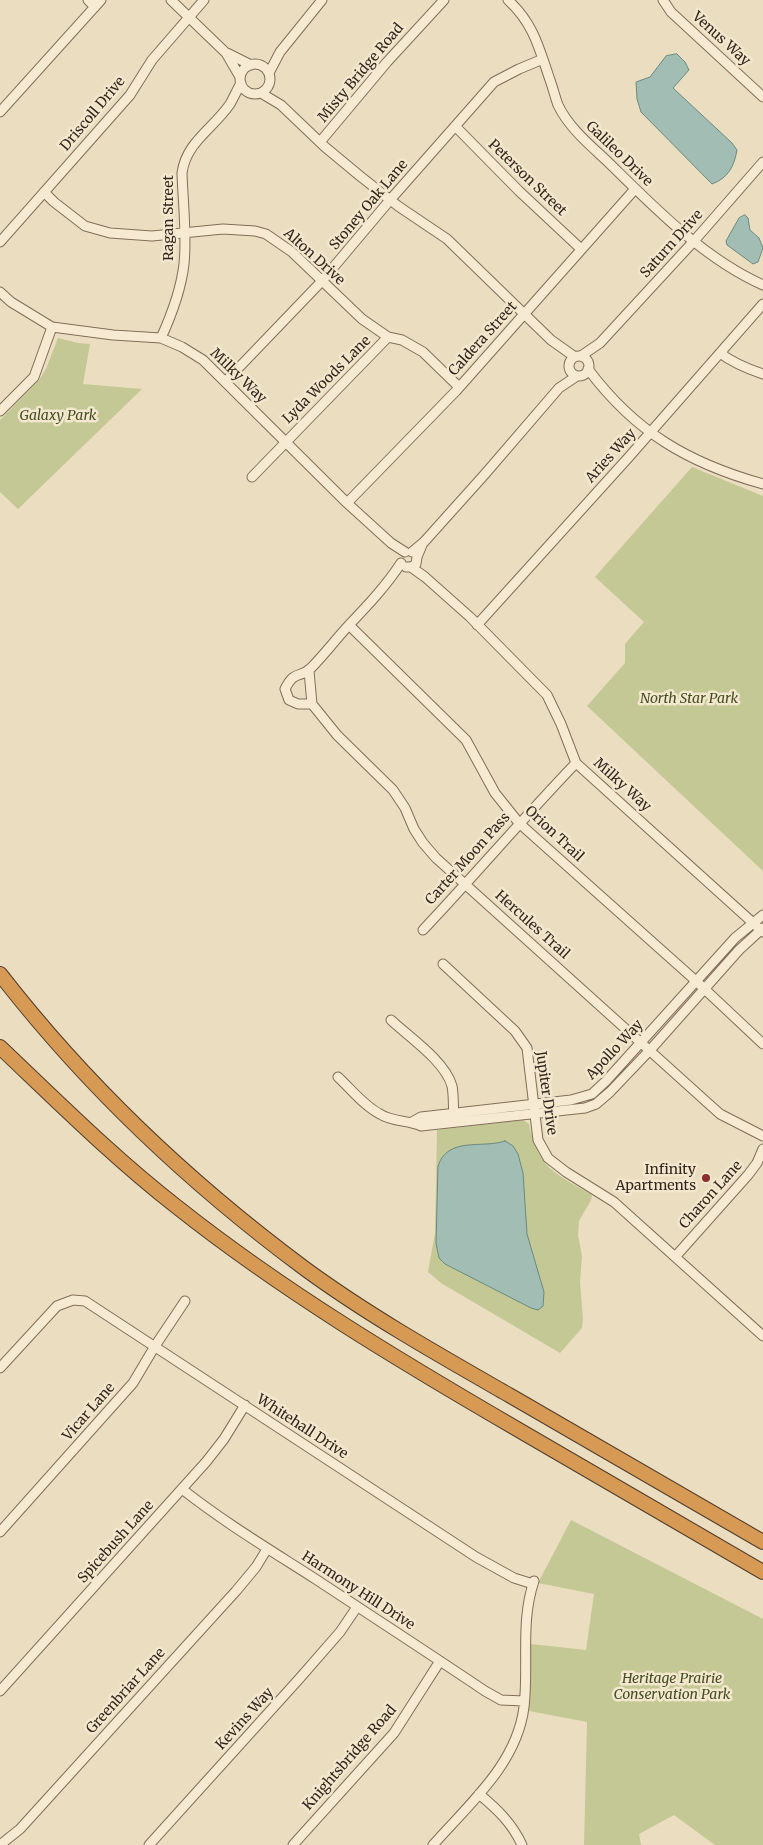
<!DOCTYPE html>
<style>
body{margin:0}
canvas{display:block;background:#ebddbf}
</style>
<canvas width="763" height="1845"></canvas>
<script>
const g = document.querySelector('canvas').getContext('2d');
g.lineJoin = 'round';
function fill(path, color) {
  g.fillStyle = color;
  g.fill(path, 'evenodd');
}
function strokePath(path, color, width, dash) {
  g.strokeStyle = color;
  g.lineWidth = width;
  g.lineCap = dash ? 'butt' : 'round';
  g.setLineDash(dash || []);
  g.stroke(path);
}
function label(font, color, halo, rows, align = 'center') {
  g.font = font + ' Merriweather,serif';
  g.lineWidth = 5;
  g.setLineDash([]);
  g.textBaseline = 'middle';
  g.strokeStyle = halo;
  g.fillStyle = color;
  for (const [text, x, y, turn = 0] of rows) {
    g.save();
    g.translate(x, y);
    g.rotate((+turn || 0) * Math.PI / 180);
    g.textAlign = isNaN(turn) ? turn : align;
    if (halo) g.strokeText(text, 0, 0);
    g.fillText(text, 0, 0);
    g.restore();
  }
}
const green = new Path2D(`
 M58,338L78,343L90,344L83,384L142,389L18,509L0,492V420L39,380L46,369Z
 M692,467L763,496V871L587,706L625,663V644L644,622L595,577Z
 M523,1120L529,1124C538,1169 555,1173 592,1195L591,1200L579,1221L578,1235L582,1256L580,1282L583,1319L582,1328L560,1353L441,1283L428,1272L435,1233L437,1130Z
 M571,1520L763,1619V1845H715L674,1815L639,1834L641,1845H584L587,1722L529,1711L531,1644L586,1650L594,1594L538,1583Z`);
const water = new Path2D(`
 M677,54L685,62L689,70L673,88L732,143L737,150C734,167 728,178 712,184L641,112L637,99L636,82L650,77L666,56Z
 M745,215L748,218L750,230L759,238L763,248L758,262L753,264L727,245L726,241L739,218Z
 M505,1141L513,1146L518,1154L523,1173L527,1234L544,1292L543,1306L538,1310L531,1308L445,1264L439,1258L436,1243L438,1166C448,1136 482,1149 505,1141Z`);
const minor = new Path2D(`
 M88,0L95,7
 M171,0L226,53L240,77
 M508,0C534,24 539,48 550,80C553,88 555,97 558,105C569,128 590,145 608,162C655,208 703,258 763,285
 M663,0L671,12L763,97
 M227,53L251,65
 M240 79a15 15 0 1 1 30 0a15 15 0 1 1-30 0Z
 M269,73L280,52L322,0
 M261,93L281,105L325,147L360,176L398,206L447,239L551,340L575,357
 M0,112L101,0
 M455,126L519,191L581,249
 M320,142L387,62L444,0
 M44,192L54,202L85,226L110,233L152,236L223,229L255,231L266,234L292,252L362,319L388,337L402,340L423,352L459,387
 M0,242L130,95L152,60L204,0
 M0,292L11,302L52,327L113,335L161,338L182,347L203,360L347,503L391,543L405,552
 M161,338C172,314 181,290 184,264C187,235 183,203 182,173C186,142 214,128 230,104C234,97 237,90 241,83
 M720,353C733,363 748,369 763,374
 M569 366a10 10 0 1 1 20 0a10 10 0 1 1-20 0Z
 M581,356L600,343L694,241L763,162
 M588,369C635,432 688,463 763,484
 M225,382L321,282L390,200L494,82L519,69L543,59
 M0,411L34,377L52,327
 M252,477L388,337
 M347,503L456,391L635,189
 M412,552L424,542L485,474L559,388L577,376
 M406,567H411L416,564L417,557L422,545
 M411,567L425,577L470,617L547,695L561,724L576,763L763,932
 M349,625L466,740L495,793L519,823L696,981L763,1044
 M477,625L628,458L763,304
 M309,671L312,704
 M312,704L337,735L393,790L405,808L414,829L423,843L436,858L720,1114L763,1136
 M312,704H298L289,700L285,689C295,669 300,679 311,668C324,655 336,639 349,625C368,605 386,586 401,563
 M423,930C475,875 524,817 576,763
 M443,964L515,1031L527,1048L538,1140L548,1158L566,1172L614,1202L763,1336
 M391,1020C409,1037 445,1061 452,1086C454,1096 453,1108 454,1118
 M338,1077C351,1089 364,1106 380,1114C392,1122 408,1120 421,1126L585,1108L596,1104L610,1092L651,1049L739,950L763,928
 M412,1122L421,1117L571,1100L592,1094L606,1081L735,938L763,915
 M675,1257L748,1175L757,1163L763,1149
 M0,1368L57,1306L73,1300L85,1301L476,1557L514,1578L533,1584
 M182,1489C225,1523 272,1551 317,1580C373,1617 430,1654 485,1691L501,1700L524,1701
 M0,1532L133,1383L155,1346L185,1301
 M0,1691L206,1462L224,1439L245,1405
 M479,1794C497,1809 512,1823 522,1845
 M0,1845L20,1829L236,1591L256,1567L267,1549
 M149,1845L299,1679L340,1632L357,1607
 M293,1845L394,1733L440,1661
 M433,1845C469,1804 517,1764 524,1707C529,1665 520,1622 534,1581`);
const highway = new Path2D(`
 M0,974C86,1085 191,1184 304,1268C368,1315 439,1355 509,1395C593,1444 678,1493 763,1542
 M0,1047C58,1102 114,1158 177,1207C283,1291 400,1361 517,1429C599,1477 681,1524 763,1572`);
const markers = [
 [706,1178,5,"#8d2d2f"]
];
const streetNames = [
 ["Venus Way",721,39,42],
 ["Misty Bridge Road",361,73,-50],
 ["Driscoll Drive",93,114,-50],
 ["Galileo Drive",619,154,44],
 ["Peterson Street",527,178,44],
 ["Stoney Oak Lane",369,205,-50],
 ["Ragan Street",169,218,-90],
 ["Saturn Drive",672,244,-48],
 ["Alton Drive",314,257,42],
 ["Caldera Street",483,339,-48],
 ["Milky Way",238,376,44],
 ["Lyda Woods Lane",327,380,-45],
 ["Aries Way",611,456,-48],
 ["Milky Way",622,785,42],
 ["Orion Trail",554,834,43],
 ["Carter Moon Pass",468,859,-48],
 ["Hercules Trail",532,925,42],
 ["Apollo Way",615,1050,-47],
 ["Jupiter Drive",546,1093,82],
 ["Charon Lane",711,1195,-48],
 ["Vicar Lane",89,1412,-49],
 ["Whitehall Drive",302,1427,33],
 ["Spicebush Lane",116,1542,-48],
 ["Harmony Hill Drive",358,1591,33],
 ["Greenbriar Lane",126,1691,-48],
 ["Kevins Way",245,1719,-48],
 ["Knightsbridge Road",350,1758,-49]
];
const parkNames = [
 ["Galaxy Park",58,416],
 ["North Star Park",689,699],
 ["Heritage Prairie",672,1679],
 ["Conservation Park",672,1695]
];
const poiNames = [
 ["Infinity",696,1170],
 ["Apartments",696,1186]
];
fill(green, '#c3c894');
fill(water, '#a2bdb4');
strokePath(water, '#6a8a81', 1);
strokePath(minor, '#826e59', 11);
strokePath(highway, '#503d2d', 16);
strokePath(minor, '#f6ebd2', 9);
strokePath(highway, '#d69a54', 14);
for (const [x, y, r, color] of markers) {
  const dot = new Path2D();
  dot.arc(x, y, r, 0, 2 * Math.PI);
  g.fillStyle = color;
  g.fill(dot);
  strokePath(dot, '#f3e7ce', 2);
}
label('14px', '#33271c', '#f3e7ce', streetNames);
label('italic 14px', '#444e24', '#f3e7ce', parkNames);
label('14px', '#33271c', '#f3e7ce', poiNames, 'right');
</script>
